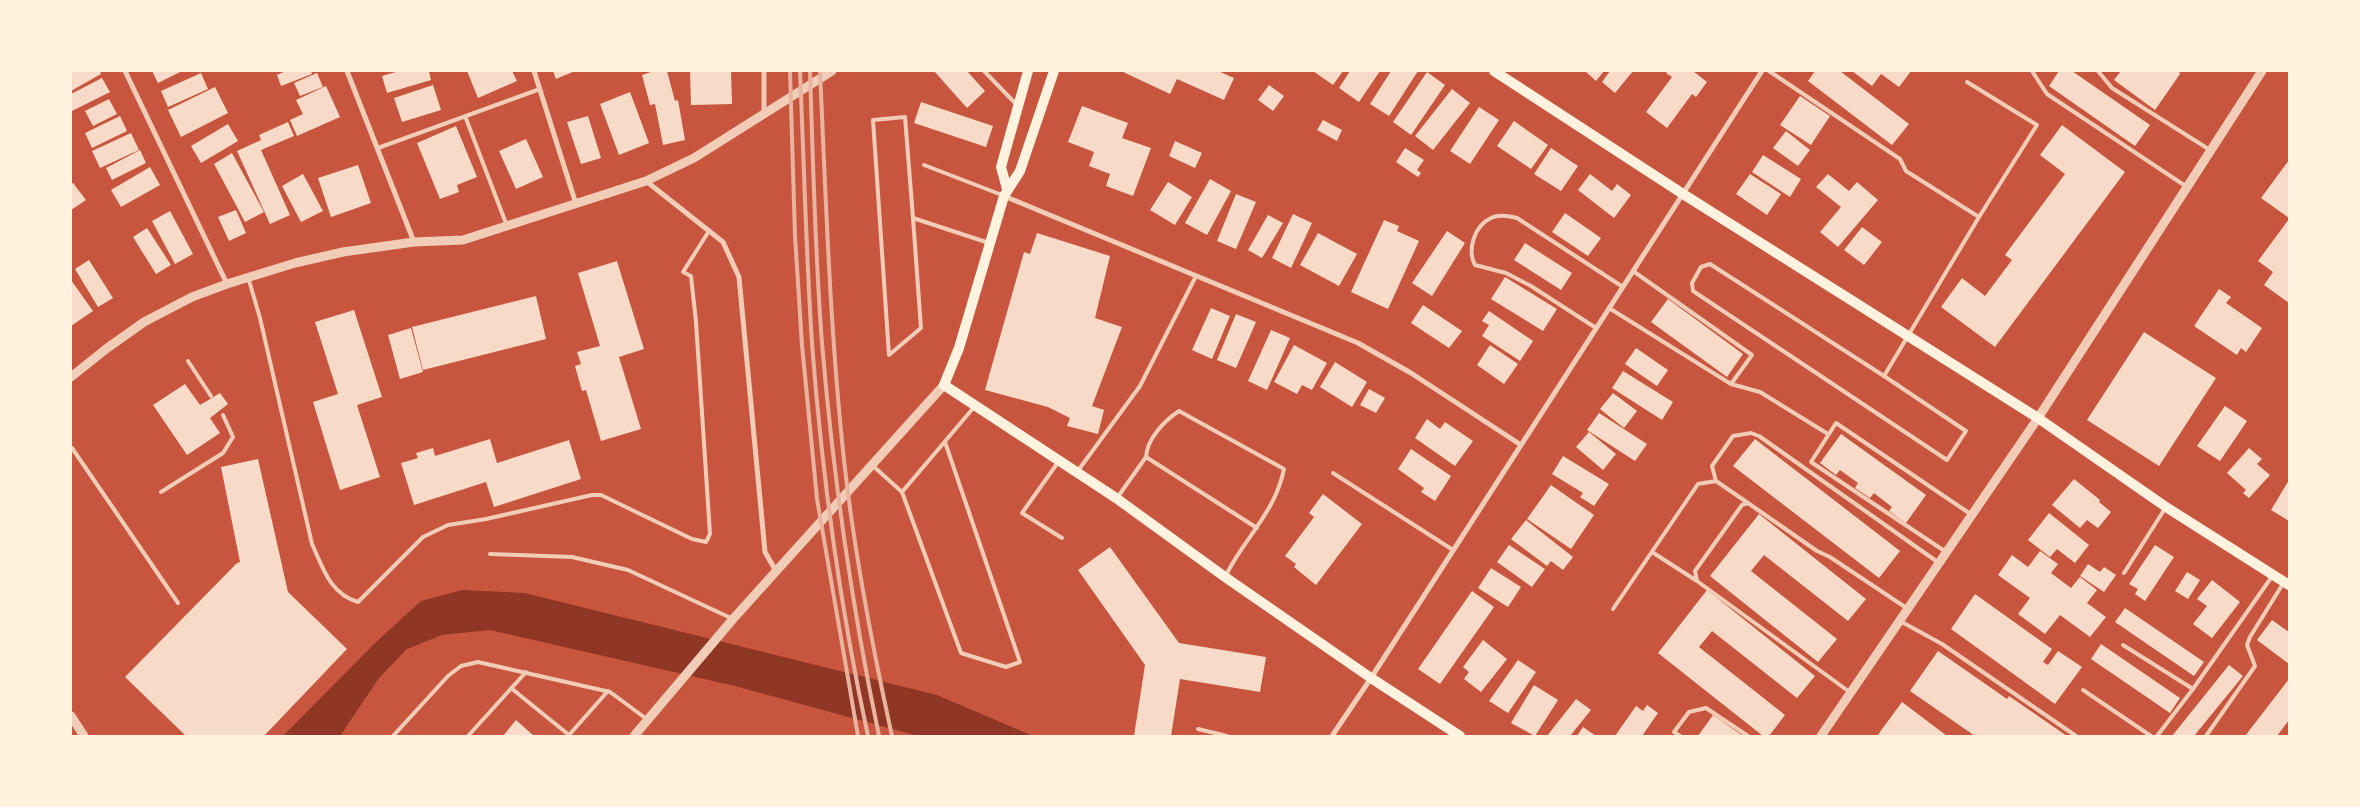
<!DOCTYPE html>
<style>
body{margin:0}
#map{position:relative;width:2360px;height:807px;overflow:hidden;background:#c8553d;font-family:"Fira Sans",sans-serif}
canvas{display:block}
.frame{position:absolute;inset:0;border:72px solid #fff3e0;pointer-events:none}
</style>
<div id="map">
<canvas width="2360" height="807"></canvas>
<div class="frame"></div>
</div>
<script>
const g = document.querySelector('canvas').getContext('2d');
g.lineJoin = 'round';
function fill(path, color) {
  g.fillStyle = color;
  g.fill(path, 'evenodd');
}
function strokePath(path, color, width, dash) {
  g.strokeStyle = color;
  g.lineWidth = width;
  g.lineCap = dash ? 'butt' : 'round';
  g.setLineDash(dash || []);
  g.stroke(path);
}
const water = new Path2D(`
 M462,590L525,593L937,695L1033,736H918L735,686L490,630L442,635L407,649L379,678L340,736H283L376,642L421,601Z`);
const building = new Path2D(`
 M71,71H100L101,74L71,91Z
 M152,71H182L158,83Z
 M286,71H311L312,74L281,86L277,75Z
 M399,71H429L431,80L387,93L382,76Z
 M467,71H512L517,81L478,98Z
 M553,71H575L556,79Z
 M654,71H667L675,101L678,100L685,140L663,145L655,104L650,105L642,75Z
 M690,71H731L732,104L691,105Z
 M934,71H967L985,91L967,108Z
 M1121,71H1218L1234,78L1224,100L1177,79L1170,94Z
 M1313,71H1343L1333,85Z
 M1350,71H1380L1359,102L1339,88Z
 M1391,71H1418L1389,116L1370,104Z
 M1585,71H1604L1596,81Z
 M1610,71H1633L1615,93L1602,82Z
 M1668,71H1693L1707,82L1696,97L1692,94L1667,128L1646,112L1672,77L1666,73Z
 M1815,71H1840L1909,124L1892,145L1808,81Z
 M1852,71H1911L1899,87L1881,74L1872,86Z
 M2059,71H2072L2150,125L2135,146L2049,86Z
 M2121,71H2179L2180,74L2155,110L2114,80Z
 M1427,72L1445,85L1411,135L1393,122Z
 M201,73L208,89L168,107L161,91Z
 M317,73L323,87L300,96L294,83Z
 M102,78L110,92L72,111L71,94Z
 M433,85L441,110L402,122L394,98Z
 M1269,85L1284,96L1273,111L1258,100Z
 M326,86L340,117L297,136L290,120L303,114L296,100Z
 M215,87L228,113L181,137L168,110Z
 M1452,89L1470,103L1433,150L1415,136Z
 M630,92L649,143L619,155L600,104Z
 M1800,96L1830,116L1811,145L1780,125Z
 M109,99L117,114L93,126L85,111Z
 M921,102L993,126L986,147L914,123Z
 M1082,106L1128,123L1122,138L1151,148L1133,196L1106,186L1110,174L1089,166L1094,152L1068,142Z
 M1479,107L1499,120L1470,164L1450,151Z
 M120,116L127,131L92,148L85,133Z
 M588,116L601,158L581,164L567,122Z
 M1323,120L1342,130L1337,141L1317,130Z
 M1514,121L1548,145L1531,169L1497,146Z
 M288,122L294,136L261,150L290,215L270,224L237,151L261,140L259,135Z
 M228,124L238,141L201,163L191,146Z
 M2062,125L2125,172L1995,347L1941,307L1962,278L1985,296L2012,260L2005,255L2065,174L2040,155Z
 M456,126L477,177L457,185L459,192L440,199L417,143Z
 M1786,131L1810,150L1798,166L1773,148Z
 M131,133L139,150L100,168L92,151Z
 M526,139L543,177L516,189L499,151Z
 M1175,141L1202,153L1195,168L1169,156Z
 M1405,148L1424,160L1417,170L1421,173L1418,177L1396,162Z
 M1551,148L1578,166L1561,191L1534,174Z
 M140,150L146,163L112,180L106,168Z
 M232,153L264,212L245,222L214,164Z
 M1763,155L1801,179L1790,197L1752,172Z
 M2289,160V218L2261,198Z
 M358,165L371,203L331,217L318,178Z
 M150,167L160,185L121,207L111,190Z
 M303,174L323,211L301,222L282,186Z
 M1590,174L1612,191L1617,184L1631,195L1614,218L1578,190Z
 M1750,174L1781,194L1767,215L1736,194Z
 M1828,174L1849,191L1857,182L1878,200L1838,247L1820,232L1841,207L1816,187Z
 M1210,179L1231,191L1207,235L1185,223Z
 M1168,182L1192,197L1175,225L1150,210Z
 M73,183L86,200L71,210V184Z
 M1236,194L1256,202L1236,249L1217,241Z
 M236,210L246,233L229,241L218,217Z
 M170,211L193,254L175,264L152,221Z
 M1565,213L1601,238L1588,256L1552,232Z
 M1293,214L1312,223L1291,268L1272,258Z
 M1268,215L1283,223L1262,258L1248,250Z
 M2289,219V303L2264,285L2273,272L2258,261Z
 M1384,220L1399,226L1397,231L1419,241L1388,309L1351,292Z
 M1862,227L1882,242L1864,265L1844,250Z
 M147,228L171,265L156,274L133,237Z
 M1447,231L1465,243L1432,296L1412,283Z
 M1037,233L1110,256L1095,318L1122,327L1092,406L1104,410L1098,434L1067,426L1070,418L1048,407L985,390L1024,252L1030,254Z
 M1318,233L1357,254L1339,286L1300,265Z
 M1525,243L1572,273L1561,290L1514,260Z
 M89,260L113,298L98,307L75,269Z
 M617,261L644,349L619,357L641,429L601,441L586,390L582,391L575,366L581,364L577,352L600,346L578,273Z
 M1505,277L1557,309L1543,331L1491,299Z
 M71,280L93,311L71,326Z
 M2219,289L2231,297L2226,303L2262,328L2246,352L2241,348L2237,355L2194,326Z
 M536,296L546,339L423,370L412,327Z
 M1668,299L1743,354L1727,377L1651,322Z
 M1423,305L1462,331L1449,348L1411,323Z
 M1211,308L1230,316L1212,359L1192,350Z
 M354,310L382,397L357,405L380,477L340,490L313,402L338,394L315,322Z
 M1489,311L1533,341L1520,361L1482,336L1489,325L1482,321Z
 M1236,314L1256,322L1236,368L1217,360Z
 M411,328L423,372L400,379L388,335Z
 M1271,330L1290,338L1267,390L1248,381Z
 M2144,332L2216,378L2159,466L2087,420Z
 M1294,345L1327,363L1312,390L1302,385L1297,394L1274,382Z
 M1490,345L1518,364L1504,384L1477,365Z
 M1636,348L1668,370L1657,386L1625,364Z
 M1335,362L1367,382L1352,407L1320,387Z
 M1623,371L1673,402L1662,420L1612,388Z
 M185,384L200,405L220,393L228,404L210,418L220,433L187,455L153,405Z
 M1369,389L1385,398L1376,413L1360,405Z
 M1613,393L1637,411L1624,428L1600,409Z
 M2225,406L2247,421L2220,461L2197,446Z
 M1599,413L1647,444L1635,461L1587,430Z
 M1427,419L1440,429L1445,422L1473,441L1455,466L1415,438Z
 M1589,432L1616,454L1603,470L1576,447Z
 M1841,434L1926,495L1906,523L1889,511L1892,507L1874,493L1870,498L1855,488L1858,483L1840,470L1836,475L1820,463Z
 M490,439L497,463L569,440L581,479L494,507L486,482L414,505L401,463L418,458L416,453L433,448L435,456Z
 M1755,439L1900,551L1879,578L1733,466Z
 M2249,448L2262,459L2257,464L2270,475L2249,498L2243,493L2246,490L2227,473Z
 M1411,449L1451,476L1435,501L1421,492L1424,488L1398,469Z
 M1563,456L1609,484L1594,506L1580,497L1583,493L1552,474Z
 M258,459L288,592L347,649L264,736H186L125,677L237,563L240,562L221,467Z
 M2074,479L2100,500L2099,502L2111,512L2098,528L2087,520L2080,528L2052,505Z
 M2289,480V521L2271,510Z
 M1551,485L1594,515L1571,549L1527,519Z
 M1323,494L1362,524L1316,585L1294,567L1296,564L1285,556L1314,517L1309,513Z
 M2049,513L2089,545L2075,563L2057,549L2050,557L2028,540Z
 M1759,514L1866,599L1848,621L1764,555L1751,571L1837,639L1818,662L1710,576Z
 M1526,520L1573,557L1563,570L1551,561L1547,566L1511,539Z
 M1509,545L1545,569L1532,587L1497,562Z
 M2155,545L2174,557L2145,601L2135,594L2138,589L2129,584Z
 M1110,547L1179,643L1266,657L1260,692L1180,679L1171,736H1134L1145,665L1078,570Z
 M2040,551L2058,564L2051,573L2071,588L2080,577L2097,590L2087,603L2106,617L2090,637L2060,615L2045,634L2018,614L2030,598L1998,575L2012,555L2028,567Z
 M2088,564L2100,572L2104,567L2116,575L2104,592L2080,576Z
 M1491,568L1521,587L1508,607L1478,588Z
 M2187,572L2200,580L2188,599L2175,591Z
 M2212,580L2240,602L2212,638L2193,624L2207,606L2197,599Z
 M1707,590L1815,676L1797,698L1712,631L1699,647L1785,715L1769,736H1763L1658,653Z
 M1472,591L1494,607L1440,684L1418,669Z
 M1975,594L2052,649L2043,662L2048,665L2058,651L2082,667L2055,704L1951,629Z
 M2125,608L2204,662L2194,676L2115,622Z
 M2272,620L2289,632V664L2257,640Z
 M1483,640L1507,659L1481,692L1464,679L1469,672L1463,667Z
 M2101,644L2180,698L2170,713L2091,659Z
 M1938,651L2007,699L2009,696L2067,736H1975L1910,691Z
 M1518,660L1536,672L1508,713L1489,701Z
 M2229,665L2243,676L2194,736H2172Z
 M2289,679V720L2277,736H2245Z
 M1534,685L1558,700L1535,736L1511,723Z
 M1576,699L1591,710L1570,736H1547Z
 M1902,702L1947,736H1877Z
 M1647,705L1658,713L1642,736H1615L1636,706L1643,711Z
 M1713,715L1743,736H1698Z
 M516,720L534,736H503Z
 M1583,727L1596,736H1577Z`);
const service = new Path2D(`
 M984,71L1017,105
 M1769,71L1900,159L1906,171L1979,217L1884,376L1966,431L1947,460L1693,291L1692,283L1701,267L1710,264L1884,376
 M2032,71L2047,94L2187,187
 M2098,71L2112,88L2210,150
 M1967,82L2037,125L1979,217
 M465,116L507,226
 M378,148L540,89
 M924,165L1002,195
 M913,218L921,328L889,355L873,120L905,117L913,218L989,243
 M248,277L260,318L312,544C323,568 330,594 358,602L423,537L448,525L486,519L592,495H601L692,539L706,542L710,534L696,322L691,276L683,272L709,231
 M1609,308L1731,384L1752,355L1633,271
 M1596,328L1531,286L1506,273L1475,265C1467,250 1474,226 1491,218C1499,214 1509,216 1517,218L1623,287
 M188,361L211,396
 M1731,384L1760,392L1828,434
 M72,448L178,603
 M1059,461L1022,513L1062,538
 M872,465L902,492L975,406
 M1077,472L1140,386L1196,276
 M1333,473L1453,550
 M161,492L223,453L233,437L223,415
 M902,492L961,653L1006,667L1020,662L945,442
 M1117,498L1146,457
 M1748,503L1716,481L1712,466L1733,436L1751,433L1759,436L1939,563
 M1652,552L1697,581
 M1946,552L1811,462L1836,423L1972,515
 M490,554L572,557L628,570L733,619
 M2124,573L2166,507
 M1226,575C1245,537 1275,513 1284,469L1179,411C1164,421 1147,439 1146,457L1257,528
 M1613,609L1698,484L1716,481
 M1900,621L1942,644L2076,736
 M2123,645L2193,689L2273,575
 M511,688L569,735L608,691
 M2083,690L2151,736
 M1851,693L1697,581L1695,571L1742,505L1748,503L1817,551L1830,557L1908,609
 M1198,729L1227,736
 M393,736L448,676L461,666L478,662L610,692L648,720
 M468,736L526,672
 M1680,736L1674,732L1689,712L1706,708L1748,736
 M2157,736L2193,689
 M2206,736L2255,666L2247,645L2250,637L2284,582`);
const minor = new Path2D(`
 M125,71L227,284
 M347,71L414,242
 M534,71L576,204
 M764,71V113
 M646,181L723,242L739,277L765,552L776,571
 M1004,196L1358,343L1411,373L1521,445
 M1332,736L1371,678L1762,71`);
const tertiary = new Path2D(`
 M71,377L106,349L144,322L192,297L227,284L295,263L343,252L414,242L463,240L646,181L694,158L832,71
 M71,716L84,736
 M634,736L733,619L944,385
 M1821,736L2038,418L2262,71`);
const secondary = new Path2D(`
 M1054,71L1020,171L1004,196L959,348L944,385L1116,498L1225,577L1371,678L1460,736
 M1494,71L1683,194L2038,418L2166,507L2289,585
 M1007,189L1001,167L1028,71`);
const rail = new Path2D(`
 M790,71L795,236L802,345L817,499L858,736
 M800,71C804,162 806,253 812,343C822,475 840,607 868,736
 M810,71C813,162 815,253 822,343C833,475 852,607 879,736
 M820,71C826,201 830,331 844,460C854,552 872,645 892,736`);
fill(water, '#8f3625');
fill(building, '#f7dbc8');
strokePath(service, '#f1ccb7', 4);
strokePath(minor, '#f1ccb7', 5);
strokePath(tertiary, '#f1ccb7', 9);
strokePath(secondary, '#fff3e0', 10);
strokePath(rail, '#e9b49f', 4);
</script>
